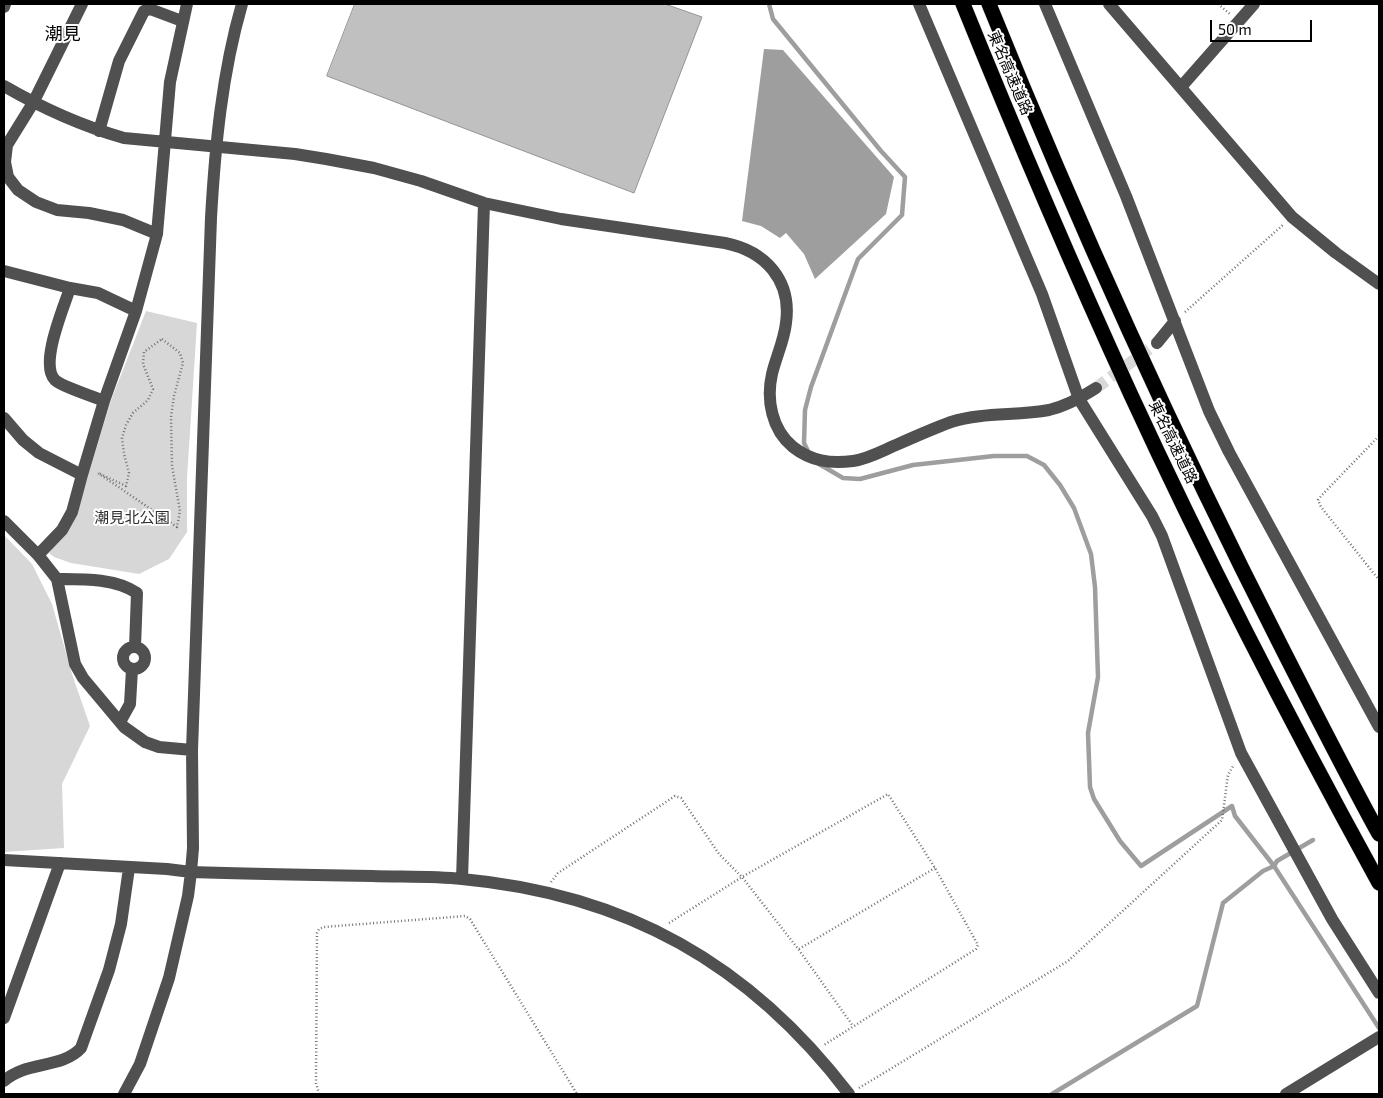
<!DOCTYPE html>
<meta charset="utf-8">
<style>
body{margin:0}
#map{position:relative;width:1383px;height:1098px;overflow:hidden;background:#fff;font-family:"Exo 2",sans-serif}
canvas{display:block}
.frame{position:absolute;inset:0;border:5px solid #000;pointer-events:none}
.scale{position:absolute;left:1210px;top:20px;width:102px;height:22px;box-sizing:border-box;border:2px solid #000;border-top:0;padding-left:6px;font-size:15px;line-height:18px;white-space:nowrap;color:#000;-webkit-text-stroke:4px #fff;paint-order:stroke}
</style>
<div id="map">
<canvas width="1383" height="1098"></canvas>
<div class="frame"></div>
<div class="scale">50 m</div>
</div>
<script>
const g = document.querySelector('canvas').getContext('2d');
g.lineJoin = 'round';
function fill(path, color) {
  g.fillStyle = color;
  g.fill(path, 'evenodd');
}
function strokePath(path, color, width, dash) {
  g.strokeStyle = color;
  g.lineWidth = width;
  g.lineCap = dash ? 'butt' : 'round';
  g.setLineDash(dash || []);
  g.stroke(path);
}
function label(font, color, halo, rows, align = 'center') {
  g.font = font + ' "Exo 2","Noto Sans JP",sans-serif';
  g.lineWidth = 4;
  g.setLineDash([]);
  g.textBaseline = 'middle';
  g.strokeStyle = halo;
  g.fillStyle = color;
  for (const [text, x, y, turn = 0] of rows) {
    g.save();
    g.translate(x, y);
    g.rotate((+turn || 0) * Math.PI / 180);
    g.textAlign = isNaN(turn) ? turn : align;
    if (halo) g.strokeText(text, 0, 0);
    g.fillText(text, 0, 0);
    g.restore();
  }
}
const green = new Path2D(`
 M146,311L197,323L187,478V532L169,559L139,574L71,563L54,557L49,553L78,510L110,403Z
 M4,535L32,564L52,604L72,674L90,726L62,784L64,848L4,852Z`);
const water = new Path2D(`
 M764,49L783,50L894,177L886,214L815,279L804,254L786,233L780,238L761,226L742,221Z`);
const stream = new Path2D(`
 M769,4L773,19L881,151L905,177L902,215L858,259L811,387L805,410L804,443L809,453
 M819,464L843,478L860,479L913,465L994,456H1027L1044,465L1060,485L1074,508L1091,554L1095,587L1098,677L1088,733L1090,787L1094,799L1120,841L1141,866L1232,806L1235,816L1274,866L1379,1028
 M1052,1094L1197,1006L1223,903L1263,871L1274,866L1277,861L1313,840`);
const building = new Path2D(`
 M355,4H665L702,17L634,193L327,76Z`);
const minorTunnel = new Path2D(`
 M1096,388L1157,343`);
const path = new Path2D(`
 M1218,4L1230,14
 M1185,312L1284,224
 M162,339L180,353L183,363L174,396L171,417L172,466L180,511L177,527L98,473L126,486L129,473L124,454L122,438L126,425L133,413L148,400L153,389L143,364L144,352Z
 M1379,436L1322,495L1318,500L1321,507L1379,580
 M551,882L558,873L675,796L681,798L719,854L742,877L799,950L853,1026
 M669,923L742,877L888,794L935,868L978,945L976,949L824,1045
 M799,949L935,868
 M859,1088L1068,961L1222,820L1228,775L1233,766
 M319,1094L316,1083L317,933L319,929L324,927L465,916L470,919L577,1094`);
const minor = new Path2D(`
 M82,4L33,103L7,145L5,162L8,177L18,190L36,202L57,210L89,213L123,220L157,234
 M919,4L1042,294L1079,399L1152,516L1162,536L1241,753L1332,919L1379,993
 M1045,4L1126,196L1209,411L1229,452L1379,727
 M1109,4L1292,217L1336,253L1379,284
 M4,7L5,4
 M4,86C42,108 82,126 124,138L295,154L326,159L374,168L421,181L484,203L561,219L725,243C765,251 792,280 786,323C784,341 776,357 772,374C766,400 772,430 793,447C811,461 830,464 853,461C868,459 882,451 896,445C914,437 932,429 951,422C983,412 1016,416 1049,410C1066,406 1082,397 1096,388
 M1181,87L1254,4
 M99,131L119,61L144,11L150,9L182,21
 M4,271L70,288L98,293L136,311
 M70,288C64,307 39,364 55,380C62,387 93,396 104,401
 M1157,343L1175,321
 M4,418L23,440L39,453L82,475
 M4,521L38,555L57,579L75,664L83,678L124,727L145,742L159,747L192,750
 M38,555L62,530L72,512L82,475L104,401L136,311L157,234L170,82L187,4
 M57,579C83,579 115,578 137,593L135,647
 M123 658a11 11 0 1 1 22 0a11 11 0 1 1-22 0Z
 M120,722L130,704L132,669
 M4,860L167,869L191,872C251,874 311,875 372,876C402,877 433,876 462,879C626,894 750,964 849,1094
 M462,879L484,203
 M4,1018L60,863
 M4,1081C25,1061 62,1069 81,1048L109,970L121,924L129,868
 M124,1094L140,1064L169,978L188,896L191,872L193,848L192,750L211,218C215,147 222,73 242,4
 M1286,1094L1379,1037`);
const highway = new Path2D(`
 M963,4C1016,135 1072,266 1131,395C1207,560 1291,723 1379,883
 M989,4C1077,222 1174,436 1281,646C1313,709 1345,772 1379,834`);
const streetNames = [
 ["東名高速道路",1010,73,67],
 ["東名高速道路",1173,442,64]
];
const parkNames = [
 ["潮見北公園",132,518]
];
const quarterNames = [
 ["潮見",63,34]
];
fill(green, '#d7d7d7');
fill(water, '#9e9e9e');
strokePath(stream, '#9e9e9e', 4.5);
fill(building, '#c0c0c0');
strokePath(building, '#949494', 1);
strokePath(minorTunnel, '#d9d9d9', 12, [12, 6]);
strokePath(highway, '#dbdbdb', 16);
strokePath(path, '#727272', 2.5, [1, 2.5]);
strokePath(minor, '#505050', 12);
strokePath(highway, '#000', 15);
label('15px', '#000', '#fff', streetNames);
label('15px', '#2e2e2e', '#fff', parkNames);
label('18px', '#000', '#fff', quarterNames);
</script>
